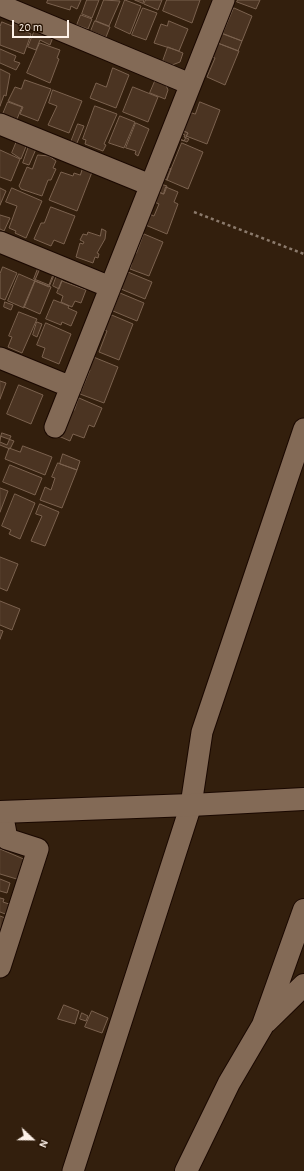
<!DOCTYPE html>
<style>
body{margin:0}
#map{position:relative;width:304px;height:1171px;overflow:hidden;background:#331f0d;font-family:"Alegreya Sans",sans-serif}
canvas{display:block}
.north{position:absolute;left:12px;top:1119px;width:40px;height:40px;-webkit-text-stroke:3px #291504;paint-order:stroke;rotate:112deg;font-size:11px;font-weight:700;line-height:16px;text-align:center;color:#fef2e9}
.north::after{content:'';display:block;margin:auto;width:14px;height:18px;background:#fef2e9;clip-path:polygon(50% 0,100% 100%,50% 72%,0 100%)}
.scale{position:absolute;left:12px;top:20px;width:57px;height:18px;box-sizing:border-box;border:2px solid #fef2e9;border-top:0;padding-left:5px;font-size:12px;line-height:14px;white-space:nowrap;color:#fef2e9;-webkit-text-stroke:3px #291504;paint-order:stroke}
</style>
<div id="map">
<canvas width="304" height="1171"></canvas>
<div class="north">N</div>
<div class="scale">20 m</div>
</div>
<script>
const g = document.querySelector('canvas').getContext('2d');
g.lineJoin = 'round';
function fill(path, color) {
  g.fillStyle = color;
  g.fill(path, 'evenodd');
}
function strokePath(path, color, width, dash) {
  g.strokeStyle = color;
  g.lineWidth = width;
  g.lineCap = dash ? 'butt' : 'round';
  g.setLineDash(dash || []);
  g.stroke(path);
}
const building = new Path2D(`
 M48,0H81L77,9L71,6L70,10L47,3Z
 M87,0H99L92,18L82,14Z
 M104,0L120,1L109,26L96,21Z
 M125,0L141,6L130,34L115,27Z
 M135,0H144L143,3Z
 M146,0H162L158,10L144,4Z
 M167,0H200L192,23L163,11Z
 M238,0H260L256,9L237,2Z
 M143,8L157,13L146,40L132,35Z
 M234,8L252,16L242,41L223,34Z
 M81,15L92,19L88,29L77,25Z
 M95,21L110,27L106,37L91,31Z
 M169,21L188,29L179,51L154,43L161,24L167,26Z
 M2,22L12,26L13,23L26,27L25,31L31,34L24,54L0,45V27Z
 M35,30L53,37L50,45L40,40L36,50L28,47Z
 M219,32L242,41L238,51L215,42Z
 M215,42L239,51L225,85L207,77L215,58L209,56Z
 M40,43L60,50L57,58L59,59L50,83L27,73Z
 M168,47L183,53L180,62L172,65L163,61Z
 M0,49L16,56L14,61L20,63L16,70L0,63Z
 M113,68L129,75L116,108L90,98L96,83L106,87Z
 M0,69L10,74L6,96L4,95L0,106Z
 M156,79L165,83L168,90L165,99L150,93Z
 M25,80L51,89L38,121L20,114L23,107L8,101L15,87L21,89Z
 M133,87L158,97L148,122L123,112Z
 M53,90L82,101L69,133L48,125L57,106L49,103Z
 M8,102L22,107L17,119L3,114Z
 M200,102L220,110L207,144L186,136L188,133L182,130L189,112L195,114Z
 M95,106L117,114L104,144L106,145L103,151L85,144L86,140L83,139Z
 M120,116L135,122L124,148L109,143Z
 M136,123L149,129L138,156L135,154L136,151L126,148Z
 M78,124L84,126L77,143L71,142Z
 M177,128L188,133L184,141L173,137Z
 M175,131L185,135L184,137L189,139L187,142L170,135Z
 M17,141L27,144L21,159L12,153Z
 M182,143L203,152L188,189L167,180Z
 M29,146L36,149L29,165L23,163Z
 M0,150L20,159L11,181L0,177Z
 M38,155L49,156L56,161L53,168L56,169L51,180H48L42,196L21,189L19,186L27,167L32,169Z
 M161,165L171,169L167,180L157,176Z
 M83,168L92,172L77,211L49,200L61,172L73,176L74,173L80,175Z
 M154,182L167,186L164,194L156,191Z
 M166,187L178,192L174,202L178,204L167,234L143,224L147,213L154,216L159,204L152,201L156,191L163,194Z
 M0,188L6,191L0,205Z
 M12,188L42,201L26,238L15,233L16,231L9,228L17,206L6,202Z
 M51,207L75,216L64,244L54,240L51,246L34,239L41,223H44Z
 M0,215L10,218L4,231L0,229Z
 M102,229L106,231L105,239L97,253L99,254L98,258L95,257L93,263L76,257L80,243L83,244L84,242L80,240L83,234L87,235L88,232L100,236Z
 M144,234L163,242L149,276L130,269L132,263L127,261L131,251L136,253Z
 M39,266L54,272L49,285L34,279Z
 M3,267L17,273L5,300L0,298V274Z
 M41,267L55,273L49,287L35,281Z
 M128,272L152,282L145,299L121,289Z
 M19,274L35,281L24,308L8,301Z
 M57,275L63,278L59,289L53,286Z
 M35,281L51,287L40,314L24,307Z
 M62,281L86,290L81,303L75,301L72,307L61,302L63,296L57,293Z
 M120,293L144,303L137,321L113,311Z
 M54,300L69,306L68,308L77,312L71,326L62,322L61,325L46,319Z
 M5,302L13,305L11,310L4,307Z
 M19,312L37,319L22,353L8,347L12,337L9,336Z
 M107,313L133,324L119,360L99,352L107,331L101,329Z
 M37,322L42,324L37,337L33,335Z
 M46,323L71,334L59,364L42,357L45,348L37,345Z
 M86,354L118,367L104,403L80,394L90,370L81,367Z
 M0,381L6,383L0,399Z
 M19,385L43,395L31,424L7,414Z
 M79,398L102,408L94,427L89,425L84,438L73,434L70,441L54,434L69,408L74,410Z
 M2,433L11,436L7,445L0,442Z
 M0,436L14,441L10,449L0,445Z
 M23,446L52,457L45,475L5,459L9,448L20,452Z
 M63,454L80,461L77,470L60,464Z
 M58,463L77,470L62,508L40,500L45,487L51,490L55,478L52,477Z
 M10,465L42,478L35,495L3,482Z
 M0,488L8,491L0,512Z
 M15,494L35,503L20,539L9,534L11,530L2,526Z
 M40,504L59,512L45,546L31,541L42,516L36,514Z
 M0,557L18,564L7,591L0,588Z
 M0,601L20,609L12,630L0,625Z
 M0,630L3,631L0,639Z
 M0,849L26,860L20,880L0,874Z
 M0,879L10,883L7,893L0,891Z
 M0,898L4,899L3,902L12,905L8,915L0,912Z
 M0,916L8,919L0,937Z
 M64,1005L79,1011L75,1024L58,1019Z
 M92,1011L108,1018L102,1033L85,1027Z
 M82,1013L88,1016L86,1021L80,1019Z`);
const path = new Path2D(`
 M194,212L304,254`);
const street = new Path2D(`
 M0,5L190,84
 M0,124L150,185
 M0,242L110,287
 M0,358L71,387
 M55,427L224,0
 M0,967L38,849L7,839L2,812
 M73,1171L191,805L202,732L304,429`);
const secondary = new Path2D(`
 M0,812L191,805L304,799
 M266,1022L304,985
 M186,1171L229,1083L263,1025L304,910`);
fill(building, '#4b3422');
strokePath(building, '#7b624f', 1);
strokePath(street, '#1a0800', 23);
strokePath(secondary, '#1a0800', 24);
strokePath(path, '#8b7a6c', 2.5, [3, 3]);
strokePath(street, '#836a56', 21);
strokePath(secondary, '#836a56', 22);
</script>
